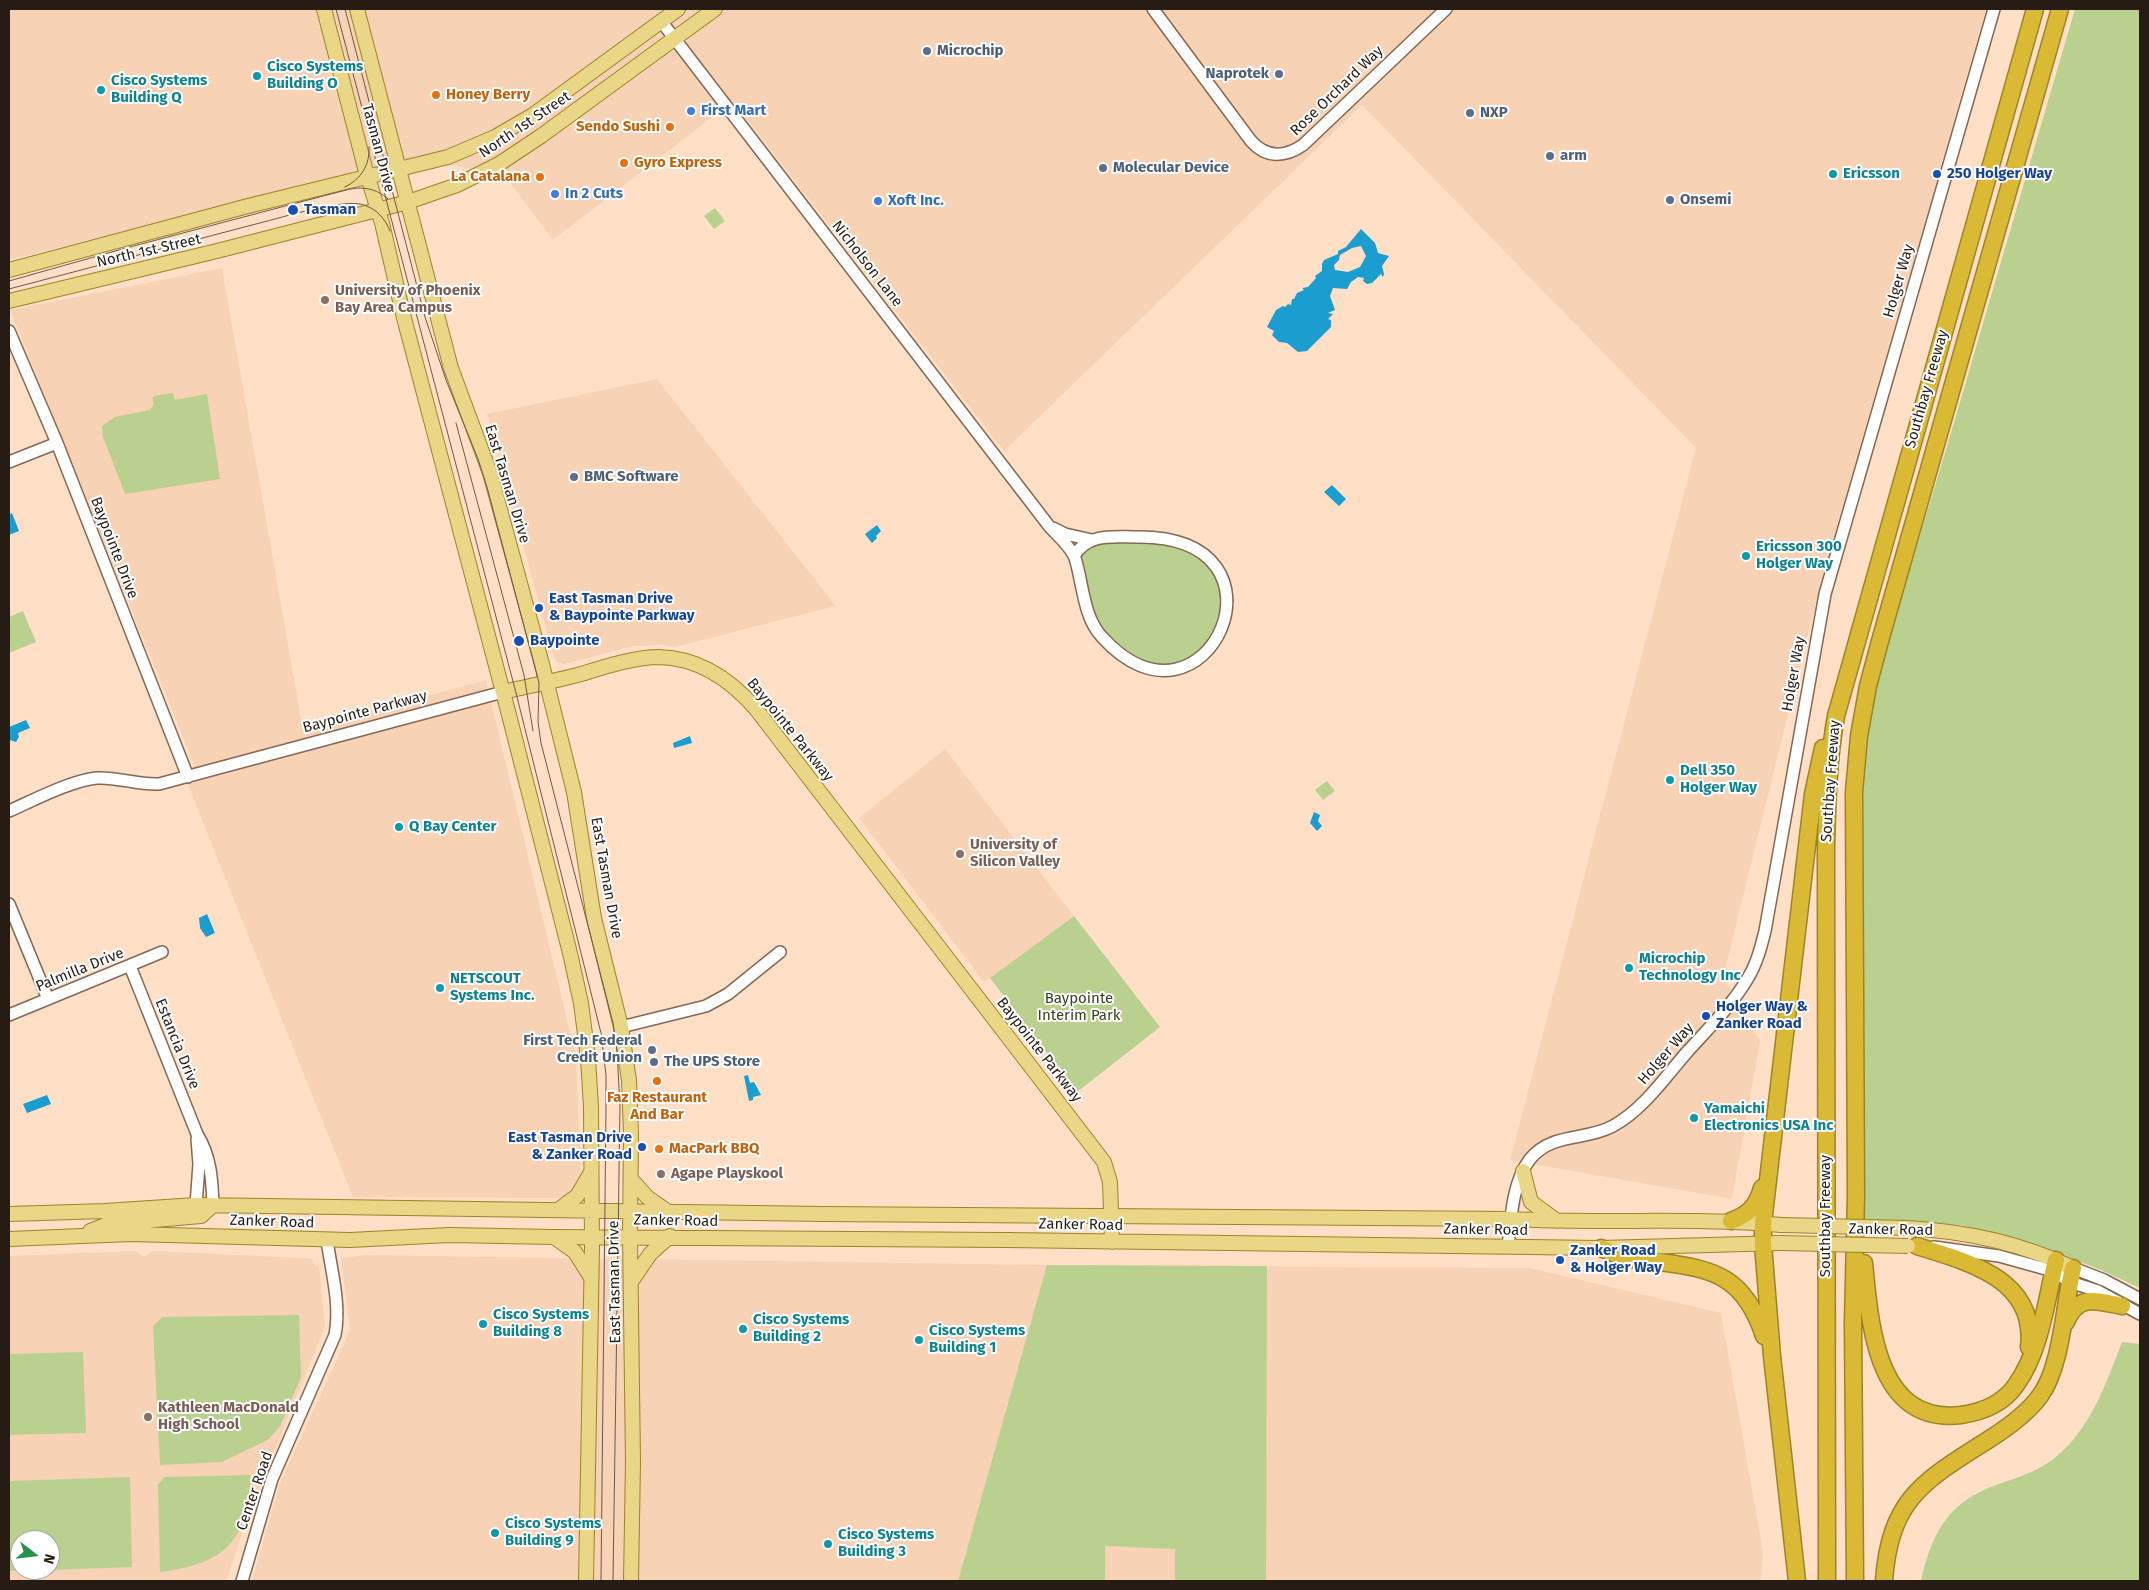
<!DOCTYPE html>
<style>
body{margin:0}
#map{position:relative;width:2149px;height:1590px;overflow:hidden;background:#ffe0c7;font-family:"Fira Sans",sans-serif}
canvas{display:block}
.frame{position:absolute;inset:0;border:10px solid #271c13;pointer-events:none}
.north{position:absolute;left:10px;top:1530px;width:50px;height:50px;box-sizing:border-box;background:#fff;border:1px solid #a9a4a1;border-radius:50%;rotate:106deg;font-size:14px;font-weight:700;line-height:20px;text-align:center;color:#271c13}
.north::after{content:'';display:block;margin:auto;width:18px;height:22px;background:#24924a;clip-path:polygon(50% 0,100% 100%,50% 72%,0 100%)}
</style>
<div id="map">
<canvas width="2149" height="1590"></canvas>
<div class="frame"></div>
<div class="north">N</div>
</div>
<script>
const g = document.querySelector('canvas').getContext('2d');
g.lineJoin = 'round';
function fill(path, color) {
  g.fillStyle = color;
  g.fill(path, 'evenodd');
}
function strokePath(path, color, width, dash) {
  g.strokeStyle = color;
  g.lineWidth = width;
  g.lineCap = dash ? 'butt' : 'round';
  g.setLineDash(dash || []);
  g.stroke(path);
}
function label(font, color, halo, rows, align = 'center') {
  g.font = font + ' "Fira Sans",sans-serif';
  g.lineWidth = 4;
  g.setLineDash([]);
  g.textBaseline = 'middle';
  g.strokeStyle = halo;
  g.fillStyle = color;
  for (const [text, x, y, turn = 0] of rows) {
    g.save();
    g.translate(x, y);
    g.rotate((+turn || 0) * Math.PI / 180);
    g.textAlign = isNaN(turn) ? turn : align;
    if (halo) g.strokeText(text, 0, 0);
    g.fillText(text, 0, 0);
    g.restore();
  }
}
const built = new Path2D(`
 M9,9H1986L1820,585L1723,978L1760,1041L1732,1199L1510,1160L1696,448L1362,105L1004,451L733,101L553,240L505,176L415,157L9,260Z
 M222,268L303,730L486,680L576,1058L582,1198L353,1197L188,785L194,764L10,310Z
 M657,379L836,606L675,647L663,645L633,646L564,664L558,663L554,658L487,414Z
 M945,749L1074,916L984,982L859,818Z
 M136,1251L144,1257L153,1251L306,1258L312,1259L316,1267L319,1266L325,1327L251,1507L226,1581H9V1256ZM20,1540H50V1570H20Z
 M366,1255L1047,1265L1530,1268L1721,1313L1763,1552L1761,1581H1105V1546L967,1548L958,1581H252L279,1486L350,1330L341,1258Z`);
const green = new Path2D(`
 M2075,9H2140V1288L2101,1270L2036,1245L1961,1225L1857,1220L1859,736L1948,443Z
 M715,208L725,221L714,229L704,216Z
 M173,393L175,400L207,394L220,479L125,494L103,437L102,426L115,417L149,410L153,406V396Z
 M1104,541L1176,544L1202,556L1223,586L1222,621L1206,648L1169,667L1146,663L1103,634L1092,612L1078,558L1085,547Z
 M23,611L36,642L9,653V617Z
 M1327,781L1335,791L1323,800L1315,790Z
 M1074,916L1160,1027L1077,1092L990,978Z
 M1047,1265L1267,1266L1266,1581H1175V1549L1105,1546V1581H958Z
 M299,1315L301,1377L280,1426L269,1439L222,1462L160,1465L153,1326L162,1317Z
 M2122,1342L2140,1344V1581H1921C1932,1531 1949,1501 1999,1484C2019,1477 2041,1470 2057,1456C2091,1428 2107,1381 2122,1342Z
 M83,1352L86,1433L9,1435V1354Z
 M251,1475C248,1541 225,1564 160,1572L158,1485L164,1477Z
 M130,1477L132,1567L50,1570V1540H20V1570H43L9,1571V1481Z`);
const water = new Path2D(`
 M1361,229L1375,243L1378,253L1389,256L1382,266L1384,274L1383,277L1381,274L1372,283L1367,284L1363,281L1364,278L1358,277L1351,282L1347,289L1333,288L1330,296L1335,310L1328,313L1333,314L1328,319L1331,320V327L1307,351L1298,352L1287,343L1279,342L1272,335L1274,331L1267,327L1276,310L1283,306L1285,307L1288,304L1291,305L1292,299H1294L1297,293L1304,290L1302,288L1308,287L1316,278L1315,276L1322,271V264L1324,260L1338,254V251L1346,247ZM1361,246L1366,256L1360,267L1348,272L1335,270L1334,265L1339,260L1340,255L1352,248Z
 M1332,485L1346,499L1339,506L1324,492Z
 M12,513L19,531L9,535V515Z
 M877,525L881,531L876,536L877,538L872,543L865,534Z
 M26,720L30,728L18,733L19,737L16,742L10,740L9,727Z
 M690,736L692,743L674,748L673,743Z
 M1314,812L1320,815L1318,821L1322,826L1317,831L1310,823Z
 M207,914L215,933L206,937L200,928L199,918Z
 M748,1075L750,1083L754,1082L761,1095L753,1097V1100L749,1101L744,1076Z
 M47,1095L51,1104L27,1113L23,1104Z`);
const minor = new Path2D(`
 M1153,9L1251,141C1266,158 1284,158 1303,145L1446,9
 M661,21L1049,526C1057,535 1071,547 1075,558C1083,583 1083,617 1102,637C1206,752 1305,533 1135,537C1112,537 1088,533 1074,556
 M9,331L57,443L188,777
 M9,462L57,443
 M1053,528L1065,534L1092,540
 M9,811C32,801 72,780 97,778C118,777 137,785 159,784L503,692
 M9,904L48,999
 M130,966L197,1134C211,1157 212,1179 213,1205
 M9,1015L162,952
 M621,1027L706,1006L728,994L780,952
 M196,1205L199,1164L197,1139
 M1508,1247C1511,1218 1512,1183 1530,1159C1552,1132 1586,1141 1613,1126C1644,1109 1665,1077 1688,1051C1709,1028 1732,1005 1748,978C1757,963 1761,947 1765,931L1825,594L1994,9
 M1934,1247L1999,1256L2053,1271L2070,1282L2098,1291L2140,1314
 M2073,1268L2104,1280L2140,1299
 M242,1581L272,1479L335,1335C341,1304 331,1270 327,1240`);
const major = new Path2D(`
 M324,9L365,168L382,223L404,318L509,715L570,953L581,1003L588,1058L591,1107L592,1247L586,1581
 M357,9L451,368L490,473L541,660L574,792L594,918L621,1027L629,1080L631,1134L630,1236L633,1462L631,1581
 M9,270L248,206L448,157L495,137L533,115L678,9
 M9,301L217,251L408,202L457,185L499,164L541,136L715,9
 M503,692C529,686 555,681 581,674C604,667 634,657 659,657C699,658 731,680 756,709L1104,1162L1110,1182L1112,1242
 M1523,1171L1531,1202L1557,1221
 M631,1179L647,1197L667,1211
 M558,1210L577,1196L590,1174
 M9,1214L105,1211L196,1205L824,1214L1511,1219C1601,1224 1692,1217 1782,1225
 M1907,1228C1965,1231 2021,1243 2073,1268
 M90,1231L108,1224L201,1216L213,1205
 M554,1237L575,1252L590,1276
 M9,1239L131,1234L350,1240L449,1235L554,1237L1006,1240L1601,1248L1781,1243
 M631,1282L650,1254L670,1236`);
const highway = new Path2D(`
 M1731,1221C1748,1215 1757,1206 1762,1188
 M1917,1246C1968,1262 2037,1279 2029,1347
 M1601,1248C1608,1251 1615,1254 1622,1257C1634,1260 1648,1260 1660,1262C1716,1269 1745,1278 1764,1336
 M1864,1263C1870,1322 1875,1425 1961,1415C1982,1412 2003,1404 2016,1385C2041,1350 2046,1301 2056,1260
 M2066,1322C2078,1293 2097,1301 2122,1306
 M1797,1581L1772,1356L1763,1244V1223L1813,794L1823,748
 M1827,1581L1826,850C1827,805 1828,760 1836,716L2035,9
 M1855,1581L1853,1322L1856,1196L1854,792L1859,736L1868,686L1880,641L2060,9
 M1884,1581C1890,1498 1924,1481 1988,1440C2007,1428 2027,1414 2040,1396C2062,1366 2064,1305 2073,1268`);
const tram = new Path2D(`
 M336,9L515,689L601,1033L606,1075V1107L601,1581
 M345,9L425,317L446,380L478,459L487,487L539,683L538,722L541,743L613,1023L617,1051L620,1106L613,1581
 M345,187C361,179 370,165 369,147
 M9,281L126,248L346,190C362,186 376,188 388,199
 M9,289C90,268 171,246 252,225C277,219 337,200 360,204C375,207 385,218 390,231
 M456,423L524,675L533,731`);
const majorBridge = new Path2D(`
 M1782,1225L1907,1228
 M1781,1243L1908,1246`);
const markers = [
 [927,51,5,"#5c6f8a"],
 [1279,74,5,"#5c6f8a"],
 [257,76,5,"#0f9aa8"],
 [101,90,5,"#0f9aa8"],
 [436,95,5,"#e8710a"],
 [691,111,5,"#3f7fe0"],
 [1470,113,5,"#5c6f8a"],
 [670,127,5,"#e8710a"],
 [1550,156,5,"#5c6f8a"],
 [624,163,5,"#e8710a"],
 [1103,168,5,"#5c6f8a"],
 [1833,174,5,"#0f9aa8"],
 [1937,174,5,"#1a4fb4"],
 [540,177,5,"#e8710a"],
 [555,194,5,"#3f7fe0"],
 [1670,200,5,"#5c6f8a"],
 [878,201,5,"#3f7fe0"],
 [293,210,6,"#1a4fb4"],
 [325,300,5,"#8d6e63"],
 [574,477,5,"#5c6f8a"],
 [1746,556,5,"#0f9aa8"],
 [539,608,5,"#1a4fb4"],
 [519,641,6,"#1a4fb4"],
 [1670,780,5,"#0f9aa8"],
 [399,827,5,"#0f9aa8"],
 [960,854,5,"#8d6e63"],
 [1629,968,5,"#0f9aa8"],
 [440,988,5,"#0f9aa8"],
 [1706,1016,5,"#1a4fb4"],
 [652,1050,5,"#5c6f8a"],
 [654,1062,5,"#5c6f8a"],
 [657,1081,5,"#e8710a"],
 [1694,1118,5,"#0f9aa8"],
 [642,1147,5,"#1a4fb4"],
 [659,1149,5,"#e8710a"],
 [661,1174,5,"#8d6e63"],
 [1560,1260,5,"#1a4fb4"],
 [483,1324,5,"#0f9aa8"],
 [743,1329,5,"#0f9aa8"],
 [919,1340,5,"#0f9aa8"],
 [148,1417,5,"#8d6e63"],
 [495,1533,5,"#0f9aa8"],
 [828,1544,5,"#0f9aa8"]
];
const serviceNames = [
 ["Microchip",937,51],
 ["Naprotek",1269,74,"right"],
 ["NXP",1480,113],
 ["arm",1560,156],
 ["Molecular Device",1113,168],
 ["Onsemi",1680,200],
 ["BMC Software",584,477],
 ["First Tech Federal",642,1041,"right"],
 ["Credit Union",642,1058,"right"],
 ["The UPS Store",664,1062]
];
const cultureNames = [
 ["Cisco Systems",267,67],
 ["Building O",267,84],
 ["Cisco Systems",111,81],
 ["Building Q",111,98],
 ["Ericsson",1843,174],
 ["Ericsson 300",1756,547],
 ["Holger Way",1756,564],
 ["Dell 350",1680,771],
 ["Holger Way",1680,788],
 ["Q Bay Center",409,827],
 ["Microchip",1639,959],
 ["Technology Inc",1639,976],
 ["NETSCOUT",450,979],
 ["Systems Inc.",450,996],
 ["Yamaichi",1704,1109],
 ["Electronics USA Inc",1704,1126],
 ["Cisco Systems",493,1315],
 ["Building 8",493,1332],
 ["Cisco Systems",753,1320],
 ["Building 2",753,1337],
 ["Cisco Systems",929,1331],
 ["Building 1",929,1348],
 ["Cisco Systems",505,1524],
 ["Building 9",505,1541],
 ["Cisco Systems",838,1535],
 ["Building 3",838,1552]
];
const streetNames = [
 ["Rose Orchard Way",1337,91,-44],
 ["North 1st Street",525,125,-34],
 ["Tasman Drive",378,148,75],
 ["North 1st Street",149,251,-13],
 ["Nicholson Lane",867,264,52],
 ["Holger Way",1899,281,-74],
 ["Southbay Freeway",1927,389,-74],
 ["East Tasman Drive",507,484,73],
 ["Baypointe Drive",114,548,69],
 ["Holger Way",1794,674,-80],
 ["Baypointe Parkway",365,712,-15],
 ["Baypointe Parkway",790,730,51],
 ["Southbay Freeway",1831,781,-86],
 ["East Tasman Drive",606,878,80],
 ["Palmilla Drive",80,970,-22],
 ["Estancia Drive",177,1044,68],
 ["Baypointe Parkway",1039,1050,52],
 ["Holger Way",1666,1054,-49],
 ["Southbay Freeway",1826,1216,-90],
 ["Zanker Road",676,1221,1],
 ["Zanker Road",272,1222,2],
 ["Zanker Road",1081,1225,1],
 ["Zanker Road",1486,1230,1],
 ["Zanker Road",1891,1230,1],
 ["East Tasman Drive",615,1282,-91],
 ["Center Road",255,1491,-71]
];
const foodNames = [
 ["Honey Berry",446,95],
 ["Sendo Sushi",660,127,"right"],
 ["Gyro Express",634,163],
 ["La Catalana",530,177,"right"],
 ["Faz Restaurant",657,1098,"center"],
 ["And Bar",657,1115,"center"],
 ["MacPark BBQ",669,1149]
];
const shopNames = [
 ["First Mart",701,111],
 ["In 2 Cuts",565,194],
 ["Xoft Inc.",888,201]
];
const transitNames = [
 ["250 Holger Way",1947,174],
 ["Tasman",304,210],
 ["East Tasman Drive",549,599],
 ["& Baypointe Parkway",549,616],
 ["Baypointe",530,641],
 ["Holger Way &",1716,1007],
 ["Zanker Road",1716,1024],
 ["East Tasman Drive",632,1138,"right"],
 ["& Zanker Road",632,1155,"right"],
 ["Zanker Road",1570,1251],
 ["& Holger Way",1570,1268]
];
const educationNames = [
 ["University of Phoenix",335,291],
 ["Bay Area Campus",335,308],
 ["University of",970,845],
 ["Silicon Valley",970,862],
 ["Agape Playskool",671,1174],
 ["Kathleen MacDonald",158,1408],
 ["High School",158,1425]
];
const parkNames = [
 ["Baypointe",1079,999],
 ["Interim Park",1079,1016]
];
fill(built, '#f8d2b5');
fill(green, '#b9d08f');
fill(water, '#1b9dcf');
strokePath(minor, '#846853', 14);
strokePath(major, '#9b8329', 16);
strokePath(highway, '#9b8329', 19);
strokePath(minor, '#fff', 11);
strokePath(major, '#e9d686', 14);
strokePath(highway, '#daba35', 16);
strokePath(tram, '#69584a', 1);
strokePath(majorBridge, '#9b8329', 16, []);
strokePath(majorBridge, '#e9d686', 14);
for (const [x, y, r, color] of markers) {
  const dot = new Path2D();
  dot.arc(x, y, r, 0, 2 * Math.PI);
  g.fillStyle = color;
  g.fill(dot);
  strokePath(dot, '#fff', 2);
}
label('bold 15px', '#4e5e75', '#fff', serviceNames, 'left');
label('bold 15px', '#0d838f', '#fff', cultureNames, 'left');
label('15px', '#271c13', '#fff', streetNames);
label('bold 15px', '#c56008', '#fff', foodNames, 'left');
label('bold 15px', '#366cbe', '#fff', shopNames, 'left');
label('bold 15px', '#164399', '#fff', transitNames, 'left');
label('bold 15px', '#785e54', '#fff', educationNames, 'left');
label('15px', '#36431c', '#fff', parkNames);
</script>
